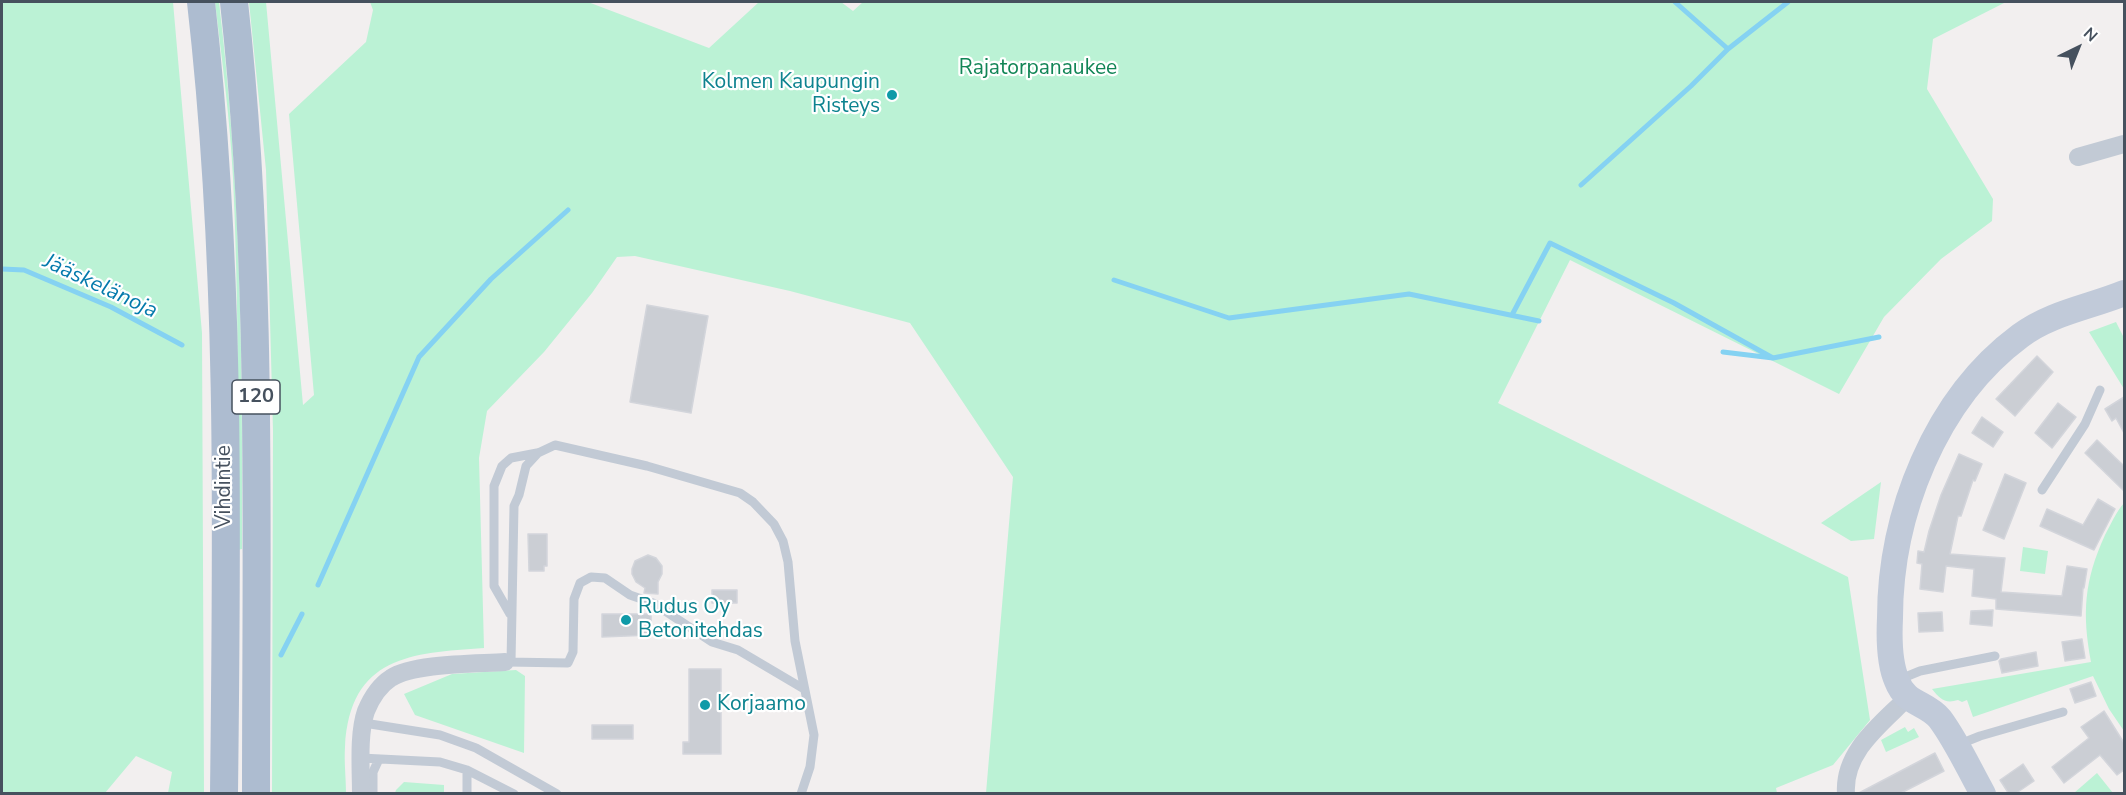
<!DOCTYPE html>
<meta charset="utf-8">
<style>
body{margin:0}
#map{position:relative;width:2126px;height:795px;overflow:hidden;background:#f2efef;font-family:"Nunito Sans",sans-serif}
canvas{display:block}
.frame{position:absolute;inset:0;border:3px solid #46515e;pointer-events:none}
.north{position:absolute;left:2048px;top:18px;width:60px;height:60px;-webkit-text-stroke:4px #fff;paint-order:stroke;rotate:43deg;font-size:16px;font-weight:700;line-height:24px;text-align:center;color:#46515e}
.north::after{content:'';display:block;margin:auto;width:21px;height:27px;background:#46515e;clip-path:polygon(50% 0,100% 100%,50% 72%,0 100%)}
</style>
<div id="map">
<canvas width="2126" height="795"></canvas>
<div class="frame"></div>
<div class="north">N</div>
</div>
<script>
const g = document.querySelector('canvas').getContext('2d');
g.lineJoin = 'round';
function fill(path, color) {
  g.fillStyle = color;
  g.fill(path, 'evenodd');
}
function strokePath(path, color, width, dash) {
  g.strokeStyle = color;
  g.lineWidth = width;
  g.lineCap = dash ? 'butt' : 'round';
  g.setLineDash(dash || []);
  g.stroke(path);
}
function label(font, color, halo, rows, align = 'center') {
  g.font = font + ' "Nunito Sans",sans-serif';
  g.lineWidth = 4.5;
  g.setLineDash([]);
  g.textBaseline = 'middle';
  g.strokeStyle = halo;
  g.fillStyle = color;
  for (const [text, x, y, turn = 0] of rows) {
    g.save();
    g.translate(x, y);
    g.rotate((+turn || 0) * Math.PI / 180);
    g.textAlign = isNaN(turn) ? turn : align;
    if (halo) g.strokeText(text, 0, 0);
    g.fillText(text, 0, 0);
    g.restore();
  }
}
const green = new Path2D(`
 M2,2H173L202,333L204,793H168L172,772L136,756L105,793H2Z
 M215,2H219C241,184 243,366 242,549L237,550C238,426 239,302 233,178C230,119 222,60 215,2Z
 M249,2H266L303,405L314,395L289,114L366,42L373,10L370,2H588L709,48L759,2H841L853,11L863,2H2006L1933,39L1927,89L1993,199L1992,221L1941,259L1884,317L1839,394L1570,260L1498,403L1848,577L1870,720L1833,765L1776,788L1777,793H986L1013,477L910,323L790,291L635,256L617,257L592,293L544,352L487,411L479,458L484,648C411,653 350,656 345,747C344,762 346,778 346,793H272L273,431L266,170Z
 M2116,322L2124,338V389L2089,332Z
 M1881,482L1874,539L1851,541L1821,523Z
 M2124,503V731L2109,709L2093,676L1973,717L1967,700L1962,702L1958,700C1945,704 1940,699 1932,689L2091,662C2082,613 2084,581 2105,535C2111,524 2116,512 2124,503Z
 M2023,547L2048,551L2045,574L2020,571Z
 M516,670L525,676L524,753L415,715L404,694L452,674Z
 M1905,727L1908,732L1914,728L1919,737L1886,752L1881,740Z
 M2097,773L2113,793H2074Z
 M404,782L444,785V793H395L396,790Z`);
const stream = new Path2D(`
 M1675,2L1728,49L1788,2
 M1581,185L1691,86L1728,49
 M2,269L24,270L111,307L182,345
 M1114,280L1229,318L1409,294L1539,321
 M1512,315L1550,243L1674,303L1773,358
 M1723,352L1773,358L1879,337
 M318,585L419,357L491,279L568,210
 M281,655L302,614`);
const building = new Path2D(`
 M647,305L708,316L691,413L630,402Z
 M2037,356L2053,372L2015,416L1996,399Z
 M2124,397V433L2116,418L2112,421L2105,409Z
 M2058,403L2076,417L2052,448L2035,433Z
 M1982,417L2003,432L1993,447L1972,433Z
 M2097,440L2124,466V491L2085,453Z
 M1959,454L1982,464L1975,481L1973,480L1961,516H1958L1950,554L2005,558L2001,592L2062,596L2067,566L2087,569L2084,588H2083L2081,616L1996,609V599L1972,596L1974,569L1946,566L1943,592L1920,589L1922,564L1917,563L1918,551L1924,552L1929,531L1941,495Z
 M2005,474L2026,483L2004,539L1983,530Z
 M2098,499L2115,509L2094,550L2040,526L2047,509L2083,525Z
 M528,534H547V566H544V571H529Z
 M648,555L656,558L662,566V574L658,582V594L644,593L645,588L636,582L632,574V569L635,561Z
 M712,590H737V603H712Z
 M1993,610L1992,626L1970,624L1971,611Z
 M1942,612L1943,631L1919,632L1918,613Z
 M602,614H651V635L602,637Z
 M2082,639L2085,658L2065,661L2062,642Z
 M2036,652L2038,666L2002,673L1999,661L2001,659Z
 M689,669H721V754H683V742H689Z
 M2091,682L2096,696L2075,703L2070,689Z
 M2104,711L2124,743V770L2117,775L2100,755L2064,783L2052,767L2089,738L2081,727Z
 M592,725H633V739H592Z
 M1935,753L1944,771L1899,794H1857Z
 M2023,764L2034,781L2015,794H2009L2000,780Z`);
const lane = new Path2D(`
 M2042,490L2085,424L2100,390
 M510,614L494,586V486L502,466L511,458L537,453
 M507,662L568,663L573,652L574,599L580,583L591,577L605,578L630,595L653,603L712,642L738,650L804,689
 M511,662L514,506L519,495L526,466L538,453L555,445L647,466L740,493L753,502L774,524L783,541L788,562L795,641L814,735L810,767L801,794
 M1898,680L1920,671L1995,656
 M364,723L440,735L476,748L557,794
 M1960,744L1980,736L2063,712
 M361,758L440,762L467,770L514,794
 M373,794V772L379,759
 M467,794V770`);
const street = new Path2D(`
 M2078,157L2124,144
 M361,794C361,769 358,734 366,711C371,699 380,685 391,678C413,663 477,664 505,662
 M1846,794C1843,752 1880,725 1907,698`);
const secondary = new Path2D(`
 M1983,794C1969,769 1957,742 1940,719C1926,702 1906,705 1897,681C1889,663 1889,638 1890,618C1890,515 1935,399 2020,336C2050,313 2090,307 2124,293`);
const primary = new Path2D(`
 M201,2C231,264 227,530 224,794
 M234,2C263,264 256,529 256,794`);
const markers = [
 [892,95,6,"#0f9aa8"],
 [626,620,6,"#0f9aa8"],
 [705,705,6,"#0f9aa8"]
];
const shields = [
 [256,397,48]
];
const shieldNames = [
 ["120",256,397]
];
const parkNames = [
 ["Rajatorpanaukee",1038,69]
];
const cultureNames = [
 ["Kolmen Kaupungin",880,83,"right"],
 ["Risteys",880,107,"right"],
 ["Rudus Oy",638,608],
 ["Betonitehdas",638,632],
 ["Korjaamo",717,705]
];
const streetNames = [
 ["Vihdintie",225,487,-90]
];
const waterNames = [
 ["Jääskelänoja",100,287,25]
];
fill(green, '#bbf2d5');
strokePath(stream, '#85d2f2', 5);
fill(building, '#cbced4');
strokePath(building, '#d3d5db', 1.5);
strokePath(lane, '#c2cad5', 9);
strokePath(street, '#c2cad5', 18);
strokePath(secondary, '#c1cad9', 26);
strokePath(primary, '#adbcd0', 28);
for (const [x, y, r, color] of markers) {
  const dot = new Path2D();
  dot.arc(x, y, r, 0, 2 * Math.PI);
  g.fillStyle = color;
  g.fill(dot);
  strokePath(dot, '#fff', 2);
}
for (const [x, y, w] of shields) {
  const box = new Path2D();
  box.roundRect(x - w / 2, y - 17, w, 34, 4.5);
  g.fillStyle = '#fff';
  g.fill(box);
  strokePath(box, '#46515e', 1.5);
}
label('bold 20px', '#46515e', null, shieldNames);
label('21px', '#118556', '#fff', parkNames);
label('21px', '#0d838f', '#fff', cultureNames, 'left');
label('21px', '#46515e', '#fff', streetNames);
label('italic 22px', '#047aac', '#fff', waterNames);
</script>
